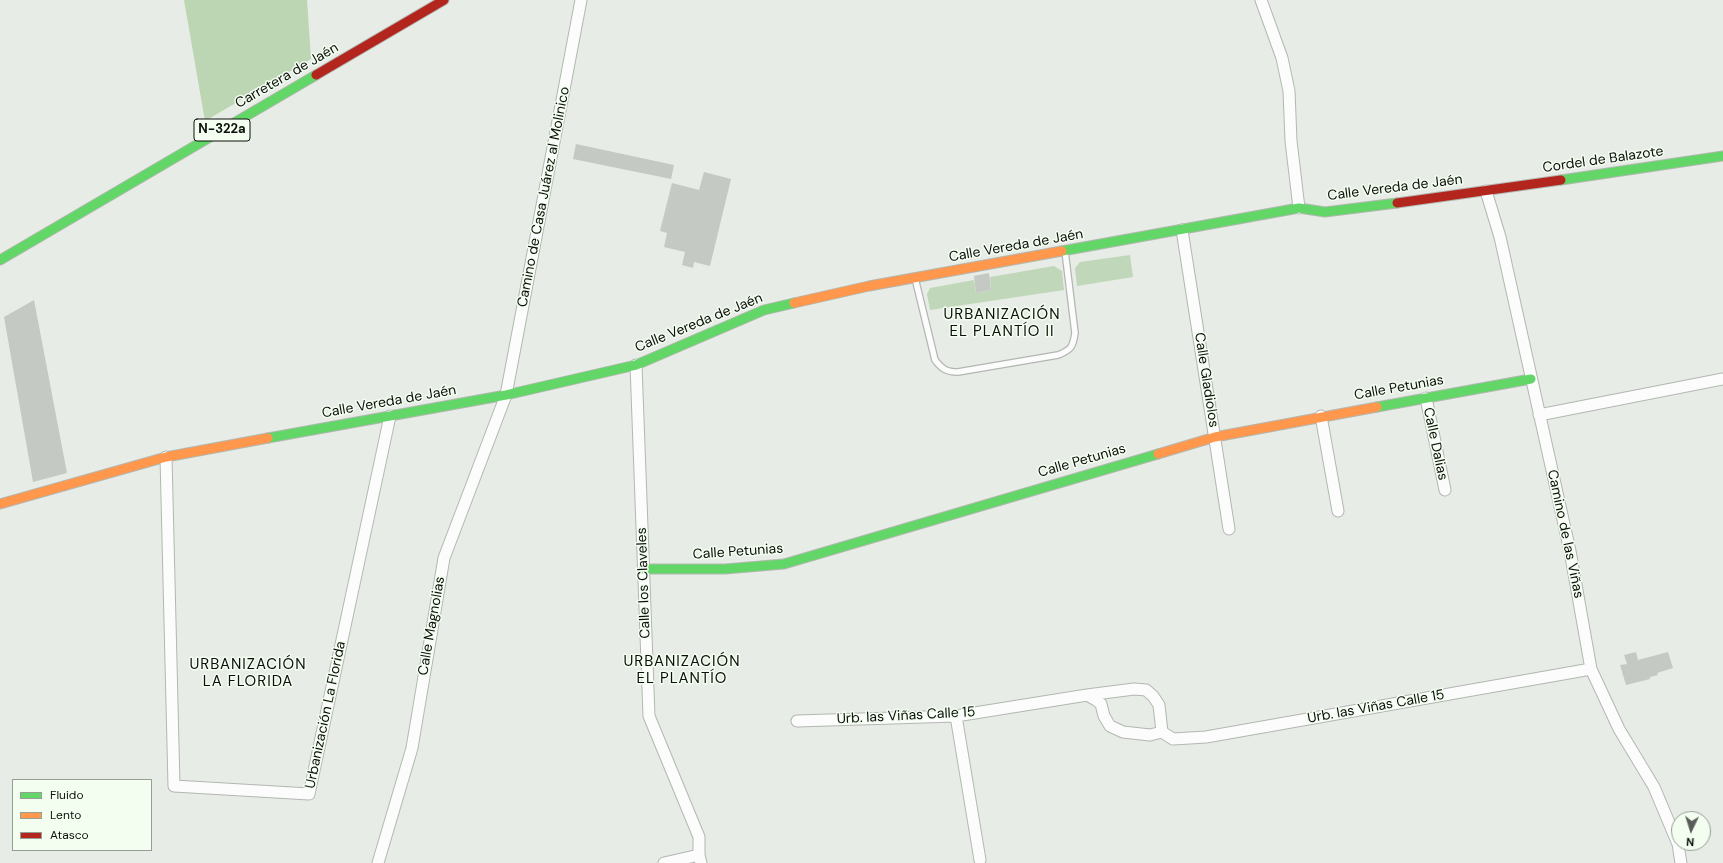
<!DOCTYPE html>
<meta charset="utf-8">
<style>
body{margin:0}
#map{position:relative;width:1723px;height:863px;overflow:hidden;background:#e7ece6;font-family:"DM Sans",sans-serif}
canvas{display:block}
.legend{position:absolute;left:12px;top:779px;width:140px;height:72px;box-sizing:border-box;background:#f3fef0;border:1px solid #979e94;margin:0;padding:5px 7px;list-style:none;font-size:12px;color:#0c0f0b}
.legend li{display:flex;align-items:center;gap:8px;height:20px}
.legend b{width:20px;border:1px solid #979e94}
.north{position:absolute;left:1671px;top:811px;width:40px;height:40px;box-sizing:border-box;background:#f3fef0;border:1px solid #979e94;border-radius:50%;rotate:184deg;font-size:11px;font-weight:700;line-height:16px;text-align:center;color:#0c0f0b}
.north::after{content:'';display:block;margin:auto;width:14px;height:18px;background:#595c58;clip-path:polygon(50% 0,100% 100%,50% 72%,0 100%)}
</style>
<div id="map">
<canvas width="1723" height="863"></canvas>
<ul class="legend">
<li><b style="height:5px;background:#63d668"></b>Fluido</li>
<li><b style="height:5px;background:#ff974d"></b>Lento</li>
<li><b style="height:5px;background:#b3261e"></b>Atasco</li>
</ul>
<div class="north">N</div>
</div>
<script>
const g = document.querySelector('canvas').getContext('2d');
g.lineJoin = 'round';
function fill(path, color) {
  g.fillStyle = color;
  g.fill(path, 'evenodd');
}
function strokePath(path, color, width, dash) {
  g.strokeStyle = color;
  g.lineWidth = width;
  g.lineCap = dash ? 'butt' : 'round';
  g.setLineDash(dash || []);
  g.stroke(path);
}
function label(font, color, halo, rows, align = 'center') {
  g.font = font + ' "DM Sans",sans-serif';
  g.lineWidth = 3;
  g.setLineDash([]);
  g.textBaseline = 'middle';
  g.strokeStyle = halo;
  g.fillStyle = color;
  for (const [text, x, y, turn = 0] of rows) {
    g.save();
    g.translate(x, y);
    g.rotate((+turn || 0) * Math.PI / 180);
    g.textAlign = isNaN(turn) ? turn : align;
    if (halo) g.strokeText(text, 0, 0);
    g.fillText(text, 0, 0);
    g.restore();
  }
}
const green = new Path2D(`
 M1130,255L1133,277L1077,286L1075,268L1080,262Z
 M1054,266L1062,271L1064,290L930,310L927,294L930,288L974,280L976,293L991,290L990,277Z`);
const forest = new Path2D(`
 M184,0H307L311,59L205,121Z`);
const building = new Path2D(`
 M576,144L674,165L671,179L573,159Z
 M704,172L731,179L710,266L694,262L693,268L682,265L685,252L664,247L667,233L660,231L672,183L699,190Z
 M989,273L991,290L976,293L974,276Z
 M34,300L67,473L33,482L4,317Z
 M1636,652L1638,660L1668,652L1673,668L1657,673L1658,675L1650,677V679L1626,685L1620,665L1627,664L1624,655Z`);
const lane = new Path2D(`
 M915,278L935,360C942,369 946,372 958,372L1058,355C1071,350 1073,347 1075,333L1065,251`);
const street = new Path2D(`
 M1261,0L1282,58L1289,91L1291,141L1299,208
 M1486,191L1500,237L1570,551L1591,669L1619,729L1654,787L1678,844L1681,863
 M1182,230L1229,529
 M636,365L649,716L699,837V855L701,863
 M1426,398L1445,490
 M1539,415L1723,379
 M1321,416L1338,511
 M166,457L174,786L309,794L390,416
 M1087,695L1134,689L1146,690L1153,696L1159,705L1162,732
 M956,716L980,860
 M797,721L956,716L1087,695L1096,700L1101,704L1104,716L1110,726L1123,732L1150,735L1162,732L1173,739L1206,737L1591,669
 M378,863L412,748L444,558L506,395L581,0
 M664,863L699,855`);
const fast = new Path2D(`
 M1561,180L1723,156
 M1062,251L1299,208L1325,212L1397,203
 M0,260L316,75
 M1377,407L1531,379
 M268,438L506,395L636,365L764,310L794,303
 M643,569H725L784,564L1158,454`);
const slow = new Path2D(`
 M794,303L869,286L1062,251
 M1158,454L1215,437L1377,407
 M0,504L166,457L268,438`);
const jam = new Path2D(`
 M316,75L444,0
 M1397,203L1561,180`);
const shields = [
 [222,130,56]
];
const shieldNames = [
 ["N-322a",222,130]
];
const streetNames = [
 ["Carretera de Jaén",287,76,-30],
 ["Cordel de Balazote",1603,160,-8],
 ["Calle Vereda de Jaén",1395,188,-7],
 ["Camino de Casa Juárez al Molinico",544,197,-79],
 ["Calle Vereda de Jaén",1016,246,-10],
 ["Calle Vereda de Jaén",699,323,-22],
 ["Calle Gladiolos",1206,380,81],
 ["Calle Petunias",1399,388,-10],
 ["Calle Vereda de Jaén",389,402,-10],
 ["Calle Dalias",1435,444,78],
 ["Calle Petunias",1082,461,-16],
 ["Camino de las Viñas",1565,534,78],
 ["Calle Petunias",738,552,-4],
 ["Calle los Claveles",644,583,-92],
 ["Calle Magnolias",432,626,-80],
 ["Urb. las Viñas Calle 15",1376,707,-10],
 ["Urbanización La Florida",326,715,-78],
 ["Urb. las Viñas Calle 15",906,716,-3]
];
const neighbourhoodNames = [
 ["URBANIZACIÓN",1002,315],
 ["EL PLANTÍO II",1002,332],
 ["URBANIZACIÓN",682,662],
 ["EL PLANTÍO",682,679],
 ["URBANIZACIÓN",248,665],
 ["LA FLORIDA",248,682]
];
fill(green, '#c0d7b9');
fill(forest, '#bcd5b3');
fill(building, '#c5c9c4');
strokePath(lane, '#b3b7b2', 8);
strokePath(street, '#b3b7b2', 13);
strokePath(fast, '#b3b7b2', 11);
strokePath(slow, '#b3b7b2', 11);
strokePath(jam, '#b3b7b2', 11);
strokePath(lane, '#fbfcfb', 5.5);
strokePath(street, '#fbfcfb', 11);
strokePath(fast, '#63d668', 9);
strokePath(slow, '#ff974d', 9);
strokePath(jam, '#b3261e', 9);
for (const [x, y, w] of shields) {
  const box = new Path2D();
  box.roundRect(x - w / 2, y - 11, w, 22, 3);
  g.fillStyle = '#f3fef0';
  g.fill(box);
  strokePath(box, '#0c0f0b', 1);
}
label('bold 13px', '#0c0f0b', null, shieldNames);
label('14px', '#0c0f0b', '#f3fef0', streetNames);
g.letterSpacing = '1px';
label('15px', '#0c0f0b', '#f3fef0', neighbourhoodNames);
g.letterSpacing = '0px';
</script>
